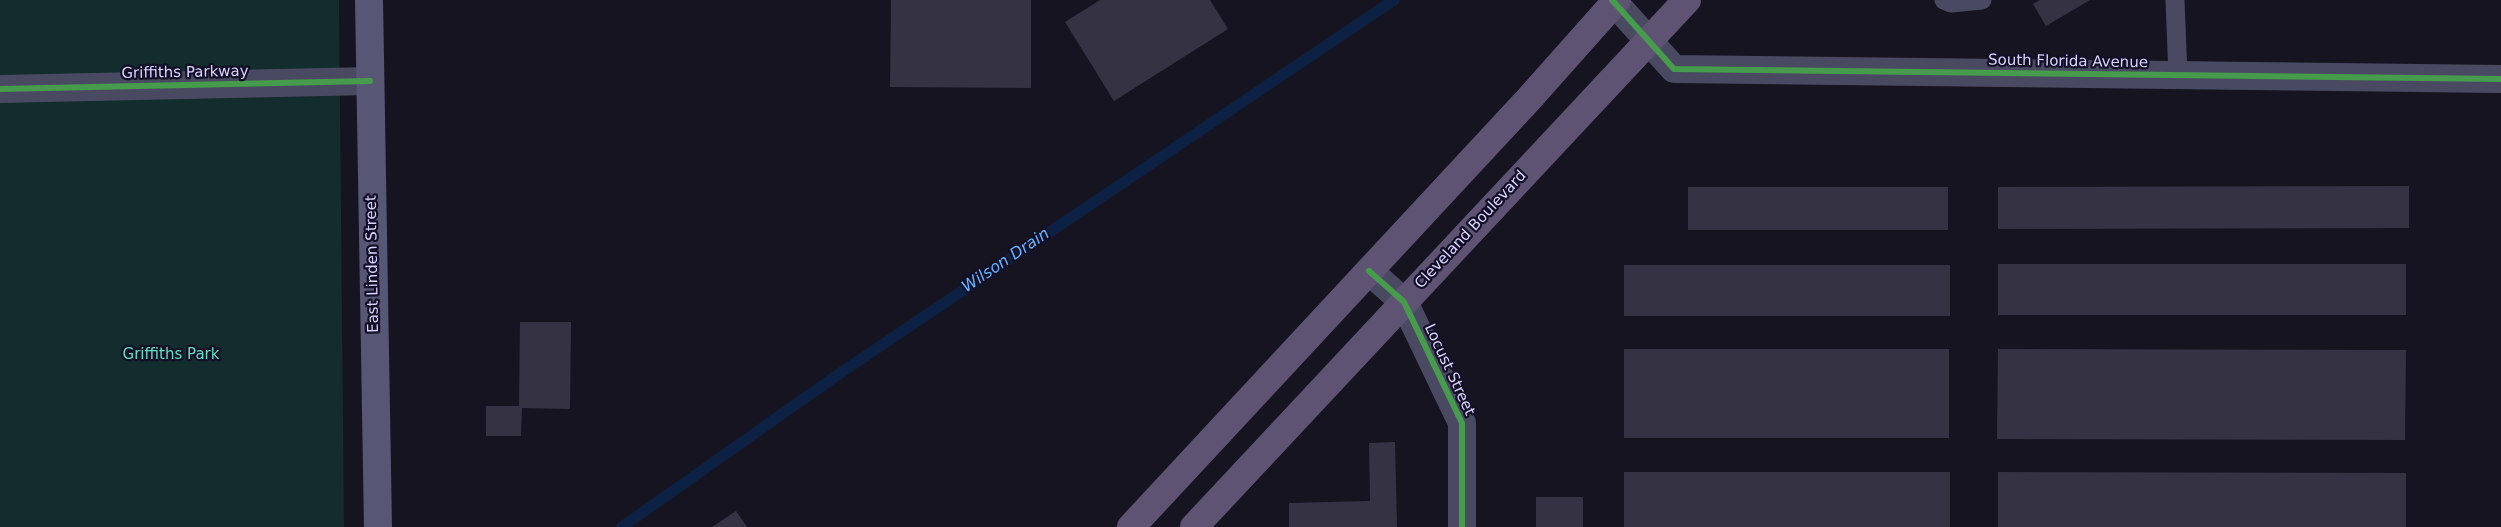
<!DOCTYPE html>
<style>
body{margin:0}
canvas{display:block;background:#161421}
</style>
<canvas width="2501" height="527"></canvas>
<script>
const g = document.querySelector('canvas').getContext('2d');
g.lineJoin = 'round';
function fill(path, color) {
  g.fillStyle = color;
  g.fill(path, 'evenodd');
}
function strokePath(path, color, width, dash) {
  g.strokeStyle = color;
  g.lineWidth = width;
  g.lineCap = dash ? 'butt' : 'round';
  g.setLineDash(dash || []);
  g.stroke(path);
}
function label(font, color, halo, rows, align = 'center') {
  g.font = font + ' "DejaVu Sans",sans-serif';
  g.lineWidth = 4.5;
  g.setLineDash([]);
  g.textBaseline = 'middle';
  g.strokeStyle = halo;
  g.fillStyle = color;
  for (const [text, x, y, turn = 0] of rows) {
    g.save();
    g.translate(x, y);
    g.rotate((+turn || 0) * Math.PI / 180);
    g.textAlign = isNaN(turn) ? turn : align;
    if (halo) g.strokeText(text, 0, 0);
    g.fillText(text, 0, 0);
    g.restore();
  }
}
const green = new Path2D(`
 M0,0H339L344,527H0Z`);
const stream = new Path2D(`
 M622,527L836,376L1394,0`);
const building = new Path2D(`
 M891,0H1031V88L890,87Z
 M1100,0H1210L1228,29L1114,101L1065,22Z
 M2040,0H2090L2046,26L2033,4Z
 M2409,186V228L1998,229V187Z
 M1688,187H1948V230H1688Z
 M1998,264H2406V315H1998Z
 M1624,265H1950V316H1624Z
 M520,322H571L570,409L522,408L521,436H486V406H519Z
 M1624,349H1949V438H1624Z
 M1998,349L2406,350L2405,440L1997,439Z
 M1395,442L1397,527H1289V503L1370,501L1369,443Z
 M1624,472H1950V527H1624Z
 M1998,472L2406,473V527H1998Z
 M1536,497H1583V527H1536Z
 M736,511L747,527H712Z`);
const service = new Path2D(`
 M1944,0L1951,3L1982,0
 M2175,0L2178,76`);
const minor = new Path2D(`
 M1612,0L1674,69L2501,79
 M0,89L370,81
 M1369,271L1404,302L1462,423V527`);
const secondary = new Path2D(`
 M369,0L378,527`);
const primary = new Path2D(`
 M1131,527L1528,100L1617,0
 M1194,527L1687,0`);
const cycleway = new Path2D(`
 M1612,0L1674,69L2501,79
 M0,89L370,81
 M1369,271L1404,302L1462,423V527`);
const streetNames = [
 ["South Florida Avenue",2068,62,1],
 ["Griffiths Parkway",185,73,-1],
 ["Cleveland Boulevard",1471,230,-47],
 ["East Linden Street",373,264,-91],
 ["Locust Street",1449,370,65]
];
const parkNames = [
 ["Griffiths Park",171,355]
];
const waterNames = [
 ["Wilson Drain",1006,261,-34]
];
fill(green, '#132c2d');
strokePath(stream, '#0d2144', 11);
fill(building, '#343243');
strokePath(service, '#4a4962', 19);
strokePath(minor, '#4a4962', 28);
strokePath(secondary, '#575674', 28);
strokePath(primary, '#5e5373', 28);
strokePath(cycleway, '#469c4c', 6);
label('15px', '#d9d4ff', '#130f26', streetNames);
label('15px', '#5fe0c0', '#130f26', parkNames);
label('italic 16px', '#62b6ff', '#130f26', waterNames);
</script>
